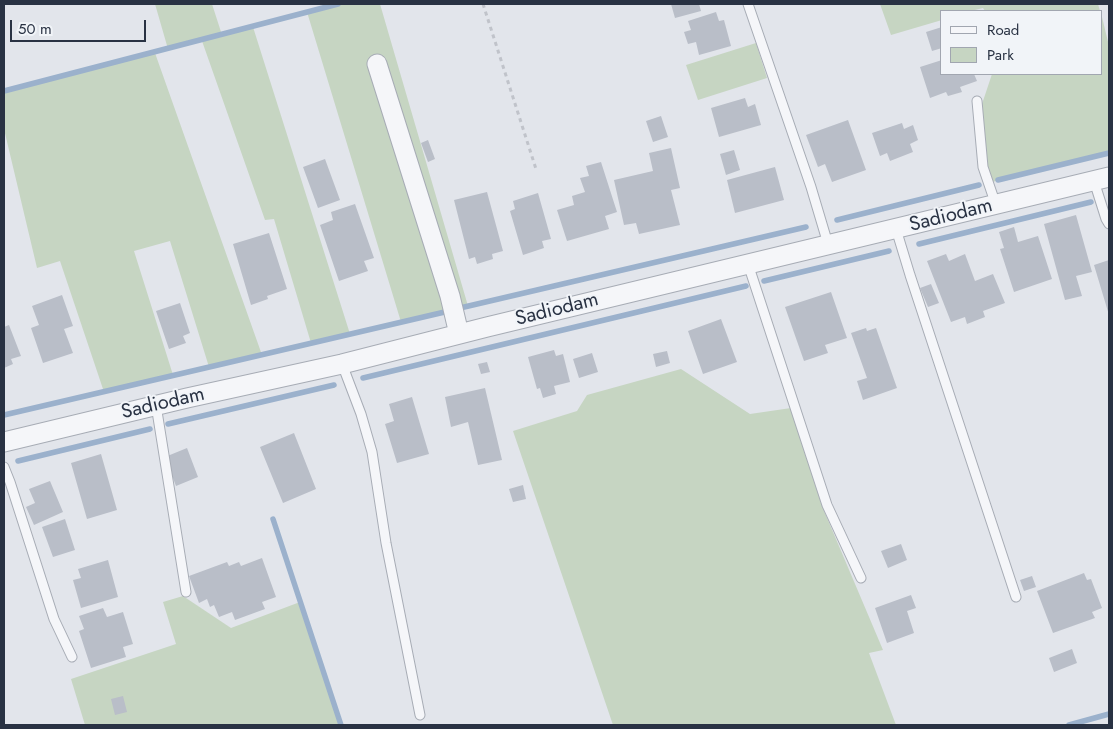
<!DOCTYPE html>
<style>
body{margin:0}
#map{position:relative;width:1113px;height:729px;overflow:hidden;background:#e2e5eb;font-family:Jost,sans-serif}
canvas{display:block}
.frame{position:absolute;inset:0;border:5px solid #293243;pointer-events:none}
.legend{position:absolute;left:940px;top:10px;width:162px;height:65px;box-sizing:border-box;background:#f1f4f8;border:1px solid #a1a6b0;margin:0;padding:6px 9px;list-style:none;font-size:15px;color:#293243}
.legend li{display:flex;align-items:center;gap:10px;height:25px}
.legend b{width:25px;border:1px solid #a1a6b0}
.scale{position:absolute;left:10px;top:20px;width:136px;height:22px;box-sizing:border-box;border:2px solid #293243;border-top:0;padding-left:6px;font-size:15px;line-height:18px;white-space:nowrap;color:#293243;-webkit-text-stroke:4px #f1f4f8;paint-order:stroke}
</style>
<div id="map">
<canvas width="1113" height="729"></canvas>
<div class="frame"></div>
<ul class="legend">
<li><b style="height:6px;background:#f5f6f9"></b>Road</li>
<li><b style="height:14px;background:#c6d5c2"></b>Park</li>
</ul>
<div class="scale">50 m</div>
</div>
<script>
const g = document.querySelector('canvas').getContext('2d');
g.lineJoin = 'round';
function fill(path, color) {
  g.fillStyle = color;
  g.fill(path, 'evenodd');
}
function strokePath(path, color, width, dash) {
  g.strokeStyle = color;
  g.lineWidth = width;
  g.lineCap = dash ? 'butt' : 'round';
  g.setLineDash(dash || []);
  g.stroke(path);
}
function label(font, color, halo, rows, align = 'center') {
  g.font = font + ' Jost,sans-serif';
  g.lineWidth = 4;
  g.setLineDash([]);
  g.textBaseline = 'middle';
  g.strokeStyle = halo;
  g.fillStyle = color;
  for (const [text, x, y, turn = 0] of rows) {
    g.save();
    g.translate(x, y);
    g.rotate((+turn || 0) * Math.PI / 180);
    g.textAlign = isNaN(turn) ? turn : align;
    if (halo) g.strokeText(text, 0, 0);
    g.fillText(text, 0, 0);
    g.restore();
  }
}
const green = new Path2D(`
 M155,4H212L222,35L253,27L350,334L311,343L274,219L265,220L202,41L168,49Z
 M338,4H380L468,306L401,322L307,12Z
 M880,4H1098L1100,11H985L983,8L971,11H942V20L891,35Z
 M1102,17L1109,46V153L992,182L985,160L981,107L992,74H1102Z
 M756,43L767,78L698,100L686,65Z
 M155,53L262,355L209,367L170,241L134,251L173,375L104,392L60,261L37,268L4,129V91Z
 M681,369L750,414L791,408L822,506L883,650L869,653L896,725H613L513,431L577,411L587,395Z
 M183,596L231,628L300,602L341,725H85L71,679L176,644L163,602Z`);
const stream = new Path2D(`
 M4,91L338,4
 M998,180L1109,153
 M837,220L979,185
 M919,244L1091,202
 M764,281L889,251
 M460,308L806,227
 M363,378L746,286
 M4,415L449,311
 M168,424L334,385
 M18,461L150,429
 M273,519L341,725
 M1069,725L1109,714`);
const building = new Path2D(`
 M671,4H699L701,11L675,18Z
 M716,12L719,21L724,20L731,46L699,55L696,42L688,44L684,32L691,30L688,21Z
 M942,27V48L932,51L926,32Z
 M942,60V74H974L977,81L960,87L962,92L948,96L946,92L930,98L920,67Z
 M745,98L748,107L755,104L761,125L719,137L711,108Z
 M661,116L668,137L653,142L646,121Z
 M848,120L866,170L832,182L825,164L818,167L806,135Z
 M902,123L904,129L913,125L918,140L910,144L913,152L890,161L887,153L880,156L872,133Z
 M428,140L435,159L428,162L421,143Z
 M671,148L680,188L671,190L680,225L639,234L636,223L624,225L614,180L653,171L649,153Z
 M734,150L740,170L726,175L720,154Z
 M325,159L340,200L318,208L303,167Z
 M601,162L617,212L605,216L609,229L567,241L557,210L574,205L572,196L585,192L580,178L589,176L586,166Z
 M775,167L784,200L735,213L727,180Z
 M487,192L503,251L492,254L493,259L477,264L475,257L469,259L454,200Z
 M538,193L551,239L542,241L544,248L523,255L510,211L515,209L513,201Z
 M355,204L374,258L364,261L368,271L339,281L320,225L333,220L331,212Z
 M1076,215L1092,272L1076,276L1082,296L1065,300L1044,224Z
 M1014,227L1018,242L1038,236L1052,279L1014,292L1000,249L1004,248L999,232Z
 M269,233L287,289L267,296L268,299L251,305L233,244Z
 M946,254L949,261L965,254L975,281L993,274L1005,303L983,311L985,317L967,324L965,317L951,322L927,261Z
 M1109,260V315L1094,265Z
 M931,284L939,303L928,307L920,288Z
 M831,292L847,338L825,345L828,353L804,361L785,307Z
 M62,295L73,326L64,329L73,353L43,363L31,328L39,325L32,306Z
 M180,303L190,333L183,336L186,343L169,349L156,311Z
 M721,319L737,362L703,374L688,331Z
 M9,325L21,356L11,359L13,364L4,368V327Z
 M866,328L867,331L876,328L897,388L863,400L857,381L867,378L851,333Z
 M554,350L556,356L563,354L570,382L554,386L556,394L543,398L540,388L537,389L528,357Z
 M667,351L670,363L656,367L653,354Z
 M592,353L598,372L579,378L573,359Z
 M487,362L490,372L481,374L478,364Z
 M485,388L502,460L478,465L468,422L451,427L445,397Z
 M412,397L429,454L397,463L385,424L394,421L389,404Z
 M294,433L316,489L283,503L260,447Z
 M187,448L198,477L176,486L165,457Z
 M101,454L117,510L87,519L71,463Z
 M50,481L63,512L34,525L26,507L35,503L29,489Z
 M523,485L526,499L513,502L509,489Z
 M65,519L75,550L53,557L42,527Z
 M901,544L907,560L888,568L881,551Z
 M262,558L276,597L262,602L265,609L235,620L232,612L219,617L214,605L210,607L207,599L199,603L189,576L227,562L229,566L239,562L241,566Z
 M108,560L118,597L81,608L73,580L81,578L78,569Z
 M1084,573L1087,580L1091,579L1102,608L1092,612L1095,618L1053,633L1037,591Z
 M1032,576L1036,587L1024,591L1020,580Z
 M911,595L916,608L907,611L914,633L887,643L875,608Z
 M103,608L107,617L123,612L133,644L123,647L126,657L91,668L79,631L84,629L79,616Z
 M1072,649L1077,663L1054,672L1049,658Z
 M123,696L127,712L115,715L111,699Z`);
const path = new Path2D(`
 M483,4L536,169`);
const service = new Path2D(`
 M748,4L811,187L828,244
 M977,101L983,167L996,205
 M1094,181L1106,219L1109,224
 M896,229L910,275L1016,597
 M748,264L827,505L861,578
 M342,364L361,414L372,452L386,543L420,715
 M156,405L186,592
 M4,467L10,482L54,619L72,657`);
const minor = new Path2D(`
 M377,64L450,296L459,334
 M4,442L187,398L342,364L487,327L1109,177`);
const streetNames = [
 ["Sadiodam",951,216,-14],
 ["Sadiodam",557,310,-14],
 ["Sadiodam",163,404,-13]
];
fill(green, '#c6d5c2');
strokePath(stream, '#9bb1cc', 5.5);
fill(building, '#b9bec8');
strokePath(service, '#a7acb5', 11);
strokePath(minor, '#a7acb5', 21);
strokePath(path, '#c0c3ca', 3, [4, 4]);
strokePath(service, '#f5f6f9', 9);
strokePath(minor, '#f5f6f9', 19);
label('20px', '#293243', '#f1f4f8', streetNames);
</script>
